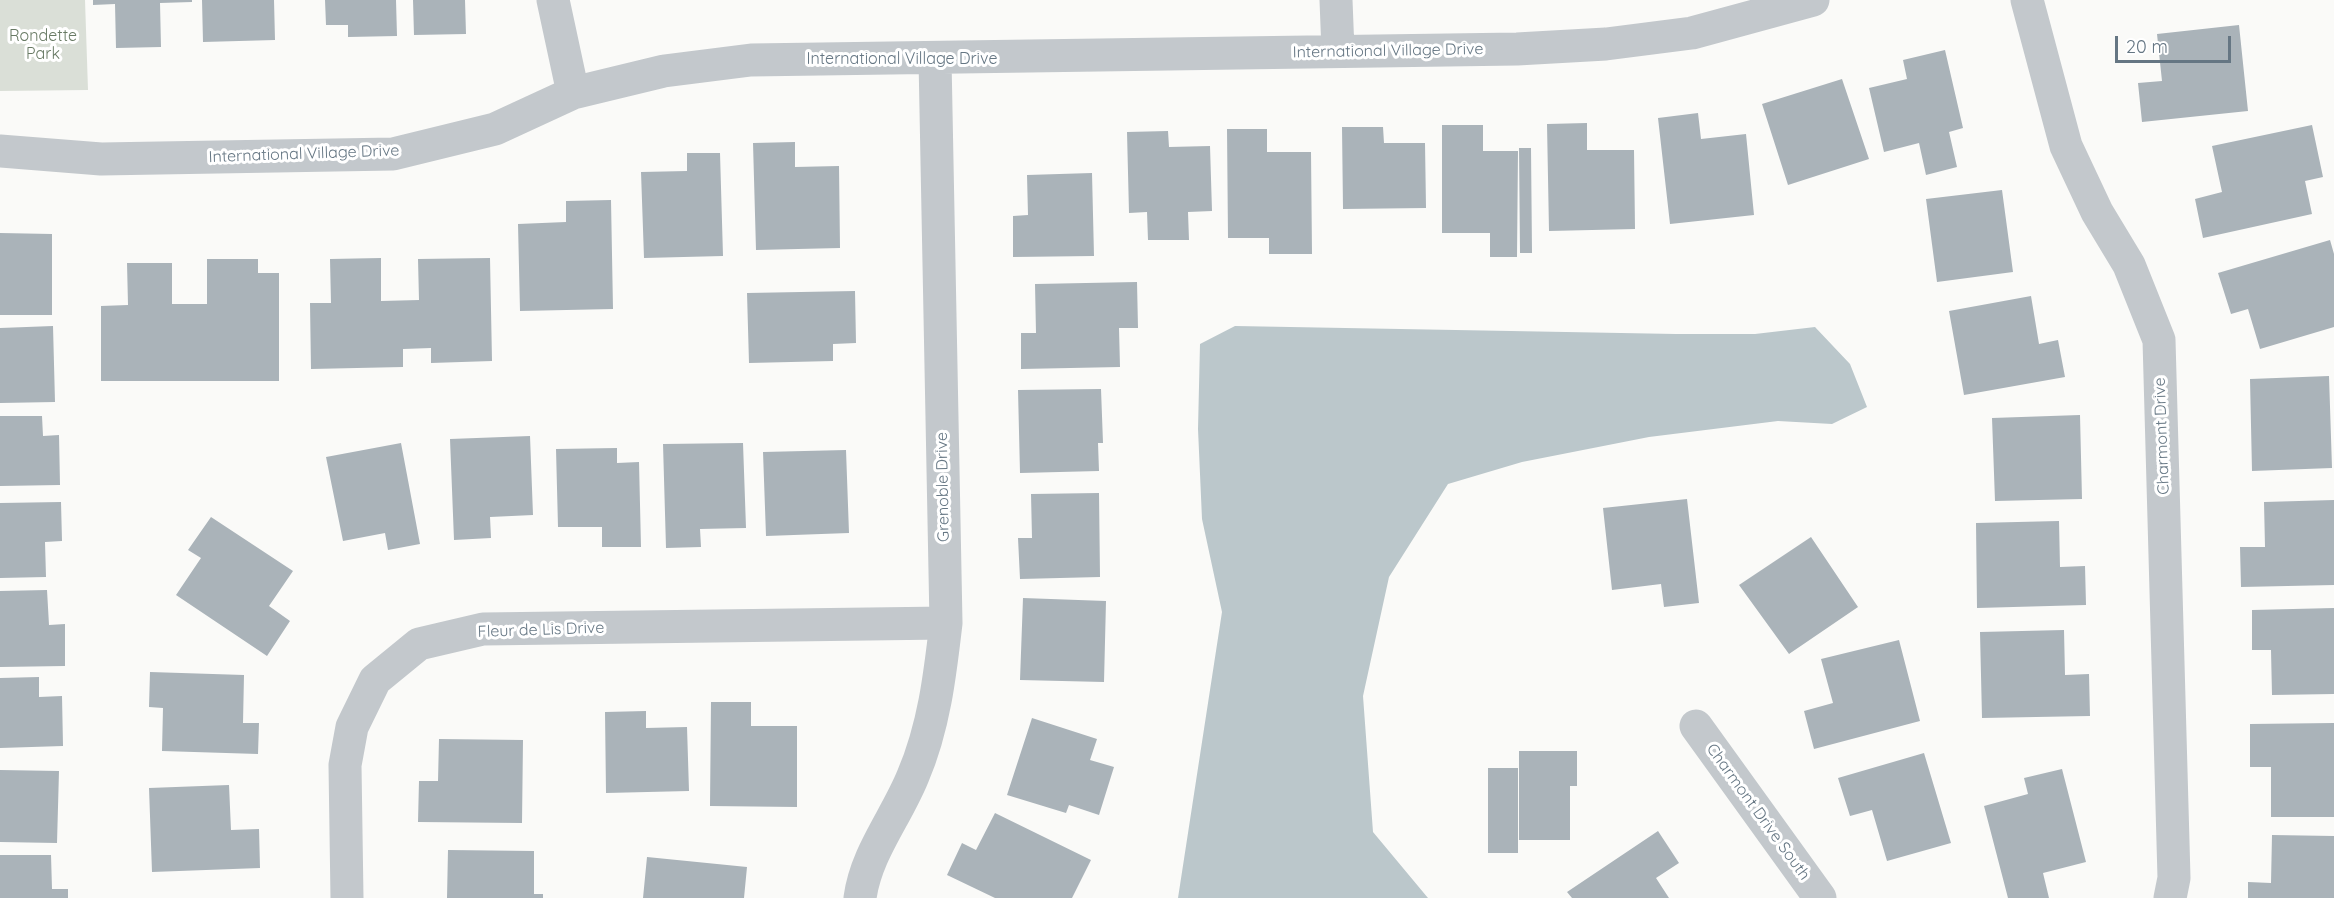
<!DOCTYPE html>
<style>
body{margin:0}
#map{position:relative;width:2334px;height:898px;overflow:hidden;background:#fafaf8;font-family:Quicksand,sans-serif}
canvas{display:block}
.scale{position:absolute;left:2115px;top:36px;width:116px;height:27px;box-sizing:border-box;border:3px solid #657683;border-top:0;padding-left:8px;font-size:18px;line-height:21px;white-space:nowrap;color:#657683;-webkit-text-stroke:4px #fff;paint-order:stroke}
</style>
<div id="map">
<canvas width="2334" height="898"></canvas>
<div class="scale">20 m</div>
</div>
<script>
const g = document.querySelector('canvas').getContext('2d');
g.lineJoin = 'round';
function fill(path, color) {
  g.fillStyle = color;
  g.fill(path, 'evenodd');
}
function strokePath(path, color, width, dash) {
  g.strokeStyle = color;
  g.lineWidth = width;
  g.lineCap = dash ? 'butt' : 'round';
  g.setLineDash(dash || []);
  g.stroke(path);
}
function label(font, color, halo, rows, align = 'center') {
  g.font = font + ' Quicksand,sans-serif';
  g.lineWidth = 6;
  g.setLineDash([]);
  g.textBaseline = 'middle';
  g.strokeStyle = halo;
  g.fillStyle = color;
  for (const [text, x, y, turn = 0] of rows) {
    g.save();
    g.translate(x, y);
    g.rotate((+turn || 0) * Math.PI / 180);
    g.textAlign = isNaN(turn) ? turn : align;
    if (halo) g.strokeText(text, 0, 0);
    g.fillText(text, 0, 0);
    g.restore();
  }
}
const green = new Path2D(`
 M0,0H85L88,90L0,91Z`);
const water = new Path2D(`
 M1235,326L1676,334H1755L1815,327L1850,364L1867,407L1832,424L1778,421L1649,437L1522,462L1448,484L1389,577L1363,696L1373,832L1428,898H1178L1222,612L1202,519L1198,429L1200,344Z`);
const building = new Path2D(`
 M93,0H192V2L160,3L161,47L116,48L115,4L93,5Z
 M202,0H274L275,40L203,42Z
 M325,0H396L397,36L348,37V25H326Z
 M413,0H465L466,34L414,35Z
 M2239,25L2248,111L2142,122L2138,83L2162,81L2157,34Z
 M1945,50L1963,128L1949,132L1957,167L1926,175L1919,143L1884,152L1869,88L1907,79L1903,60Z
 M1842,79L1869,159L1788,185L1762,104Z
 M1698,113L1701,139L1746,134L1754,215L1670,224L1658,118Z
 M1587,123V150H1634L1635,229L1549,231L1547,124Z
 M1442,125H1483V151H1518L1517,257H1490V233H1442Z
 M2312,125L2323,177L2305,181L2312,214L2203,238L2195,199L2222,192L2212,146Z
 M1342,127H1383L1384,143H1425L1426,208L1343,209Z
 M1227,129H1267V152H1311L1312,254H1269V238H1228Z
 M1168,131L1169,147L1210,146L1212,211L1188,212L1189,240H1148L1147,212L1129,213L1127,132Z
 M795,142V167L839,166L840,248L756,250L753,143Z
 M1519,148H1531L1532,253H1520Z
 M687,153H720L723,256L644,258L641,172L687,171Z
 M1092,173L1094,256L1013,257V216L1028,215L1027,175Z
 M2002,190L2013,272L1937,282L1926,199Z
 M611,200L613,309L520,311L518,224L566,222V201Z
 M0,233L52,234V315H0Z
 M2330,240L2334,254V327L2260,349L2248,309L2231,314L2218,273Z
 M381,258V301L419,300L418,259L490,258L492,361L431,363V348L403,349V367L311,369L310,303H331L330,259Z
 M207,259H258V273H279V381H101V306L128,305L127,263H172V304H207Z
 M1137,282L1138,328H1119L1120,367L1021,369V333H1036L1035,284Z
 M855,291L856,343L833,344V361L749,363L747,293Z
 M2031,296L2039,344L2058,340L2065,377L1964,395L1949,311Z
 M53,326L55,402L0,403V328Z
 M2329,376L2332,468L2252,471L2250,379Z
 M1101,389L1103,443H1098L1099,471L1020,473L1018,390Z
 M2080,415L2082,499L1995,501L1992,418Z
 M0,416H42L43,436L59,435L60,485L0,486Z
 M530,436L533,515L490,517L491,538L454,540L450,439Z
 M401,443L420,544L388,550L385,533L343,541L326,457Z
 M743,443L746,528L700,529L701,547L666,548L663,444Z
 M617,448V463L639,462L641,547H602V527H558L556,449Z
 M846,450L849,533L766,536L763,452Z
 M1099,493L1100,577L1020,579L1018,538H1032L1031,494Z
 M1687,499L1699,603L1664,607L1661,584L1612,590L1603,508Z
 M2334,500V585L2241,587L2240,547H2265L2264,502Z
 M61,502L62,541L45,542L46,577L0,578V503Z
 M211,517L293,571L269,606L290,621L267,656L176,595L201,558L188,550Z
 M2059,521L2060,567L2085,566L2086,605L1977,608L1976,523Z
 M1811,537L1858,607L1789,654L1739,585Z
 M47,590L49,625L65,624V666L0,667V591Z
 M1023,598L1106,601L1104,682L1020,680Z
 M2334,608V694L2272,695L2271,650H2252V610Z
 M2064,630L2065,675L2089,674L2090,716L1982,718L1980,632Z
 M1899,640L1920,721L1814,749L1804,711L1833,703L1821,659Z
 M150,672L244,675L243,723H259L258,754L162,751L163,708L149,707Z
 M39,677V697L62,696L63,746L0,748V678Z
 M711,702H751V726H797V807L710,806Z
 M646,711V728L687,727L689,791L606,793L605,712Z
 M1032,718L1097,739L1090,760L1114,767L1099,815L1069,805L1066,813L1007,795Z
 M2334,723V817H2271V767H2250V724Z
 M439,739L523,740L522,823L418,822L419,781H438Z
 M1519,751H1577V786H1570V840H1519Z
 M1924,753L1951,843L1887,861L1872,810L1850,816L1838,778Z
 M1488,768H1518V853H1488Z
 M2062,769L2086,862L2043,873L2049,898H2008L1984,806L2028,794L2024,778Z
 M0,770L59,771L57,843L0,842Z
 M229,785L231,830L259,829L260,868L152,872L149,788Z
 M995,813L1091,860L1072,898H995L947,875L962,843L976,850Z
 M1658,831L1679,863L1656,878L1669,898H1572L1567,892Z
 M2272,835L2334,836V898H2248V882L2271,883Z
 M448,850L534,851V894H543V898H447Z
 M0,855H51L52,889H68V898H0Z
 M647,857L747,867L744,898H643Z`);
const street = new Path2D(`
 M553,0L573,93
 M1336,0L1338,51
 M2027,0L2066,146L2097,212L2129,265L2159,340L2174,878L2170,898
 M0,151L101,159L393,154L495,129L573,93L664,71L751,60L1517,49L1606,44L1692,33L1813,0
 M1696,726L1820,898
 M347,898L345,765L352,727L375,680L419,644L483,629L946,623
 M860,898C866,853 896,818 913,776C934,727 940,675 946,623L935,59`);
const parkNames = [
 ["Rondette",43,36],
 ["Park",43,54]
];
const streetNames = [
 ["International Village Drive",1388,51,-1],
 ["International Village Drive",902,59],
 ["International Village Drive",304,154,-2],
 ["Charmont Drive",2162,436,-92],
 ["Grenoble Drive",943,487,-91],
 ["Fleur de Lis Drive",541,630,-2],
 ["Charmont Drive South",1758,812,54]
];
fill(green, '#dadfd7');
fill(water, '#bbc7cb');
fill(building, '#aab3b9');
strokePath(street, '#c3c8cc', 33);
label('16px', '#687a64', '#fff', parkNames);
label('16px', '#657683', '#fff', streetNames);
</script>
